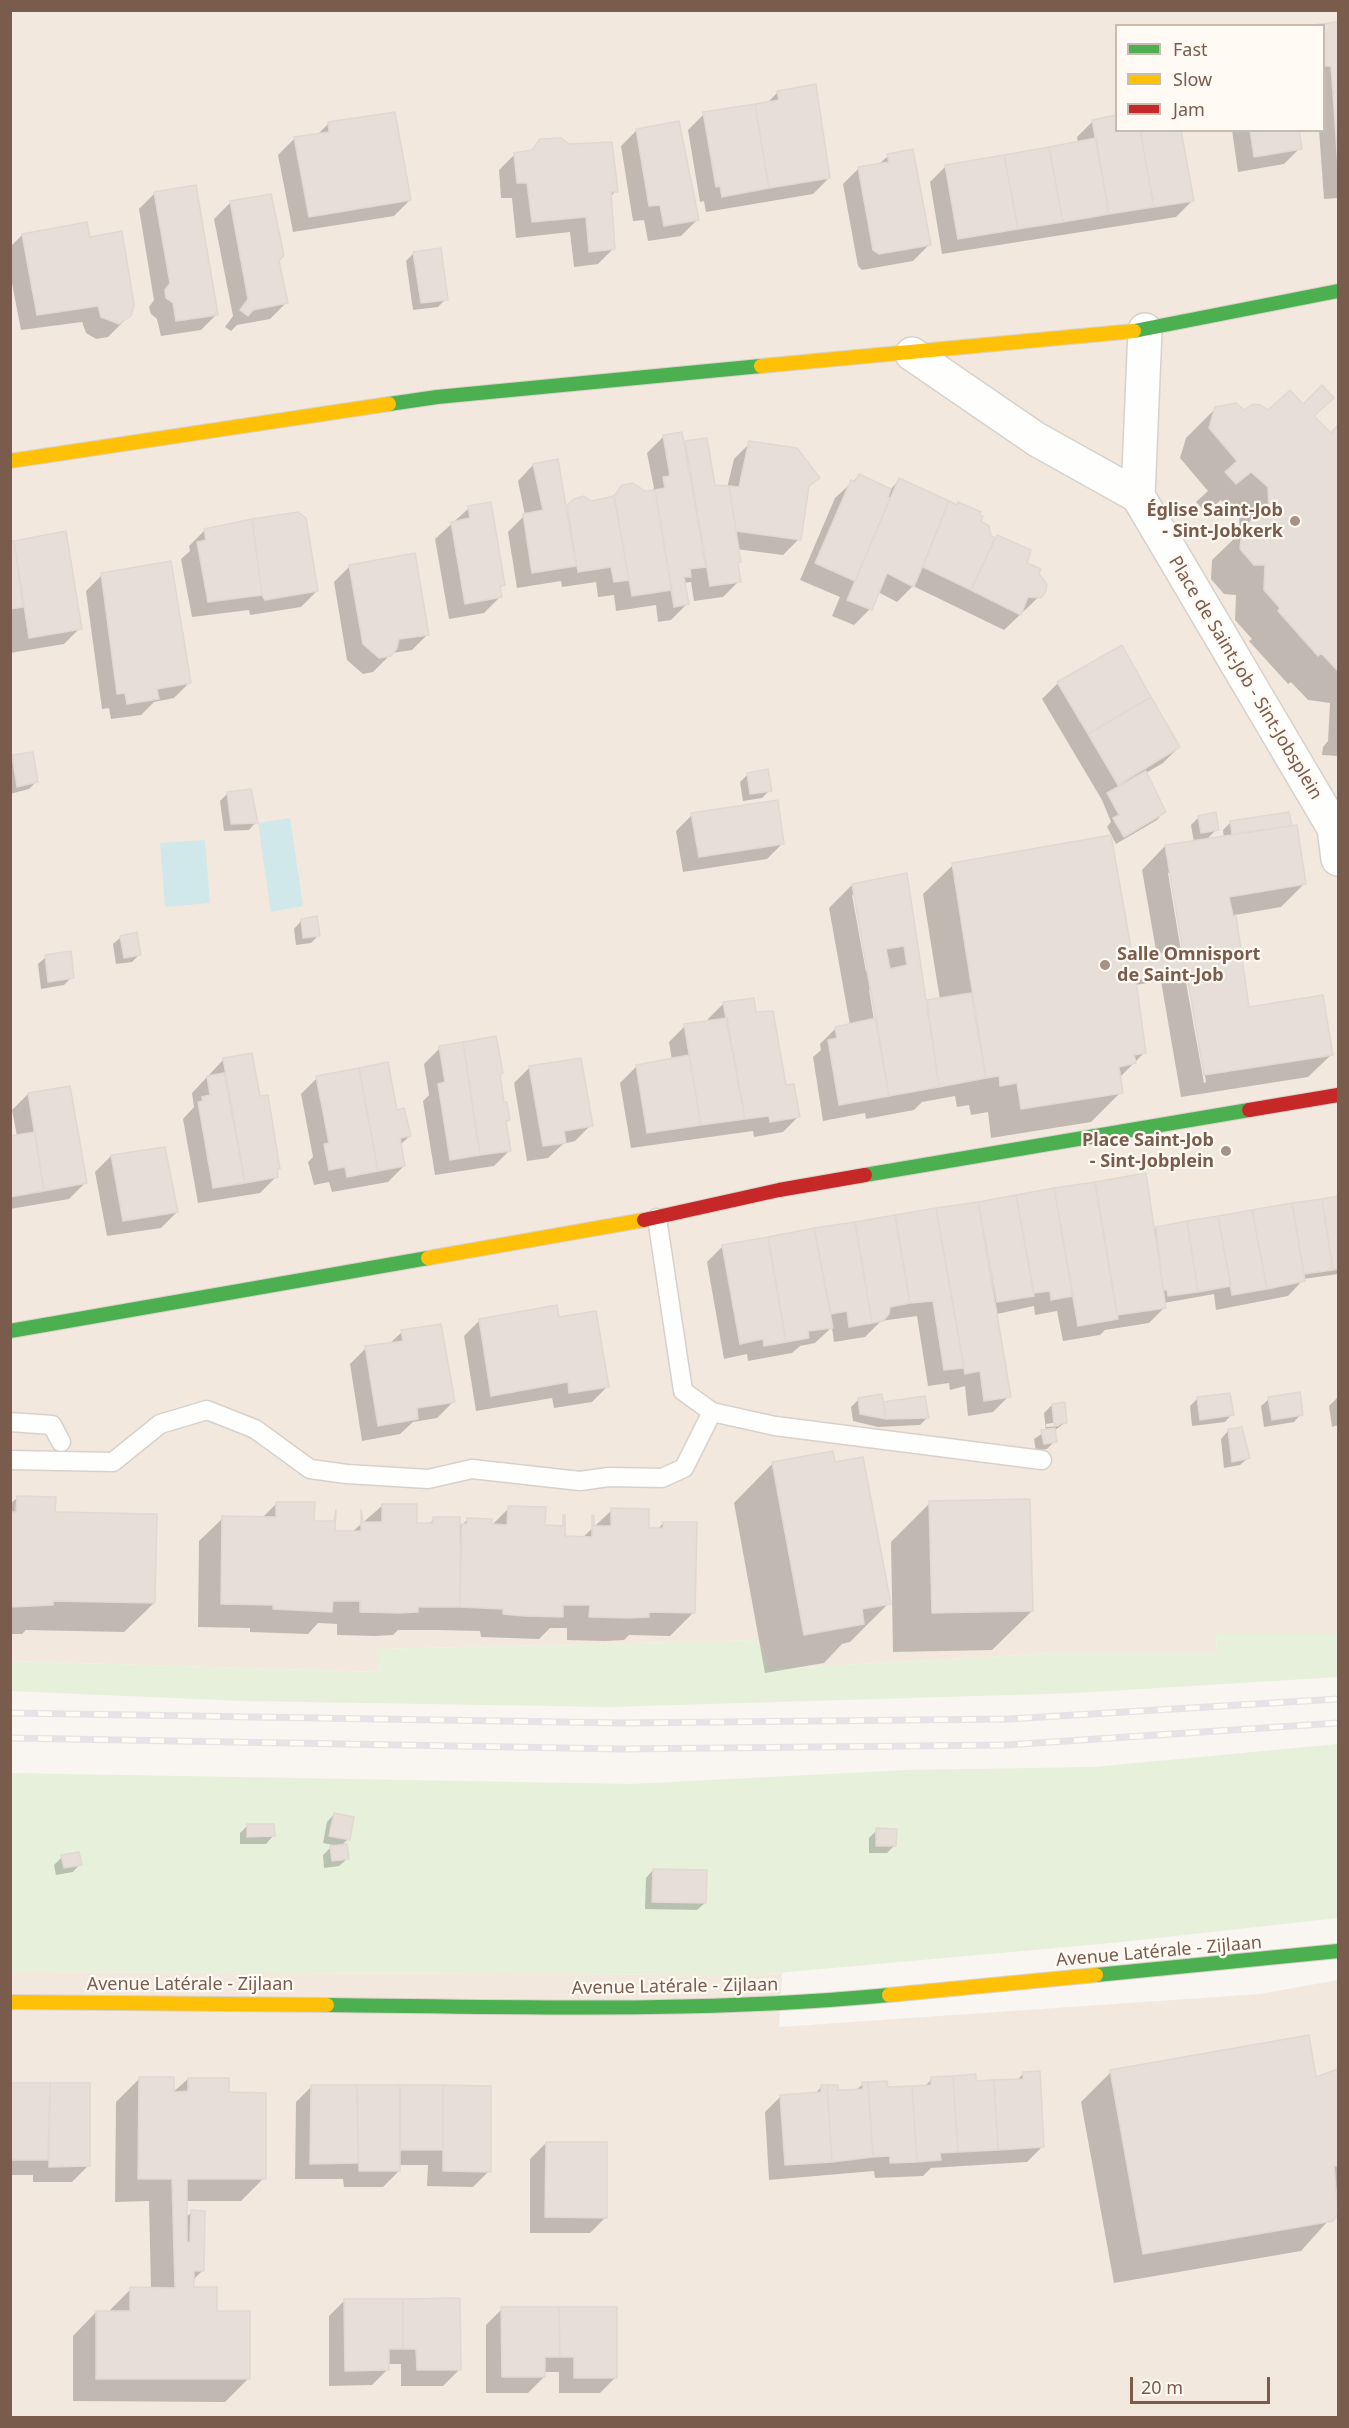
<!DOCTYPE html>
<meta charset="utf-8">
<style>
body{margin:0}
#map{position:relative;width:1349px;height:2428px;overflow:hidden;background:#f9f5f0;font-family:"Noto Sans",sans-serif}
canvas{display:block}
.frame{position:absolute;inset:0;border:12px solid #7a5c4d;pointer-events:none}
.legend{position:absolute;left:1115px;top:24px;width:210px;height:108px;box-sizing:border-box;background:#fffaf3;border:2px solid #cabbb1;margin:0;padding:8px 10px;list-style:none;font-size:18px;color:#7a5c4d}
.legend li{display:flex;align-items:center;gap:12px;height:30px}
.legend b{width:30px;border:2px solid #cabbb1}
.scale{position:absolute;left:1130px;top:2377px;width:140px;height:27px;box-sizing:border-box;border:3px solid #7a5c4d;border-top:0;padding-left:8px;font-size:18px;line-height:21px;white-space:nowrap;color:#7a5c4d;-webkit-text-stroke:4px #fffaf3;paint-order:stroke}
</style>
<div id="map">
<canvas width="1349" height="2428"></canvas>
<div class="frame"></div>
<ul class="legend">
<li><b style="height:8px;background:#4caf50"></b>Fast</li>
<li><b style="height:8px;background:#ffc107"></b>Slow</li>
<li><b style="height:8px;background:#c62828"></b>Jam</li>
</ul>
<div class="scale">20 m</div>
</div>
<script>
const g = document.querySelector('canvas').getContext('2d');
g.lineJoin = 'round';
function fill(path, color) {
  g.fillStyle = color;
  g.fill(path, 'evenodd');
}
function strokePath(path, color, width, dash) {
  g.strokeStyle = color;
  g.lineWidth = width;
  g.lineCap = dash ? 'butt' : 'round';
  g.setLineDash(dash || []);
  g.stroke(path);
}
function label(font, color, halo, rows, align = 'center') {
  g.font = font + ' "Noto Sans",sans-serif';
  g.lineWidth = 4.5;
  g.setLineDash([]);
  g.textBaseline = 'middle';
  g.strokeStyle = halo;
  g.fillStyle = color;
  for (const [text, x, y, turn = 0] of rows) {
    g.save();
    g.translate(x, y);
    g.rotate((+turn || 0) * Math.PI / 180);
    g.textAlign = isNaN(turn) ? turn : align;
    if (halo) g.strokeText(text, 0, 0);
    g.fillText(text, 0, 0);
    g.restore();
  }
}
const residential = new Path2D(`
 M11,11H1338V1634H1216L1217,1653H1055L771,1669L758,1640L377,1649L379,1672L11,1661ZM1116,26H1324V130H1116Z
 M11,1972L755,1975L782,1973L779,2027L1260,1994L1338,1980V2417L11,2418Z`);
const green = new Path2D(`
 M1216,1634H1338V1677L1076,1693L609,1707L244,1701L10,1691L11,1661L379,1672L376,1649L758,1640L771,1669L1055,1653H1217Z
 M1338,1744V1918L1111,1943L755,1975L11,1972V1773L631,1784L908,1770L1094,1767Z`);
const water = new Path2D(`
 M290,818L303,906L271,912L258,823Z
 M205,840L210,903L165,907L160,843Z`);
const shadow = new Path2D(`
 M1338,24V198L1324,199L1319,130H1324V26H1320Z
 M778,92L829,178L813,194L706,212L704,201L700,202L688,130L704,114L767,103Z
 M1116,117V130L1192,201L1176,217L942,254L930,182L946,166L1078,143L1077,137L1093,121Z
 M328,124L410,200L394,216L293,232L278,155L294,139L317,135Z
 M637,130L697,220L681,236L648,241L644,220L633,221L621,146Z
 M1232,130H1297L1300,148L1284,164L1238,172Z
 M541,141L616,191L610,197L614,248L598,264L574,267L570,232L516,238L512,198H501L499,170L515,154L530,152Z
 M888,156L929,245L913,261L862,270L858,266L843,184L859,168L878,165Z
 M155,193L217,314L201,330L161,336L157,319L151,314L149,307L154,300L139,209Z
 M230,203L278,261L286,303L270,319L237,325L231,331L225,327L233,316L214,219Z
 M22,235L88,239L125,320L108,337L96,339L86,333L82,322L21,330L10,273V247Z
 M414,253L446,299L438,307L413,310L406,261Z
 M1216,408L1313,417L1331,435L1338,428V756L1322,755L1323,747L1328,741L1330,703L1308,700L1291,682L1288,684L1249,641L1252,639L1235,620L1236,595L1224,594L1211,579L1212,560L1240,533L1239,517L1221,500L1206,513L1196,502L1208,491L1180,458L1186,438Z
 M681,434L684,443L706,439L714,487L727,488L734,459L750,443L818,477L807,489L799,539L783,555L736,549L739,581L723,597L694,601L691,582L684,583L687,604L671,620L658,622L656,605L616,611L614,595L598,597L596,582L562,587L561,581L517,588L508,532L525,515L518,481L533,465L566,508L575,500L590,503L611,498L623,486L651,492L654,488L647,453L663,437Z
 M859,476L890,490L899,480L956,506L979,522L990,537L995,540L998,537L1037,575L1045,591L1004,630L913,586L897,602L878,592L870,609L854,625L832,616L840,597L800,580L835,498Z
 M469,508L503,585L499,589L500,597L484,613L449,619L435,539Z
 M205,530L317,591L301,607L250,615L249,610L192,617L181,559L190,551L189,546Z
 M64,533L80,628L64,644L10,653V542Z
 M350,566L428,634L412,650L392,653L373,672L363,674L347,660L334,582Z
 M102,575L190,682L174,698L154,702L141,715L111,719L109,708L102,709L86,591Z
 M1058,683L1179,747L1163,763L1146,773L1164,812L1157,820L1116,844L1107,827L1111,822L1102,800L1042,699Z
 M13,757L37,781L29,789L10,794V759Z
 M748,774L770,790L762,798L743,801L740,782Z
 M228,793L256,822L249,830L224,831L220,801Z
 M1288,814L1305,883L1281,907L1235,915L1247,1009L1332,1054L1308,1077L1181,1097L1161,981L1135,985L1144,1053L1119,1078L1121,1092L1091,1122L991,1138L988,1112L971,1115L969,1105L957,1107L955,1096L922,1102L914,1110L866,1119L865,1113L823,1121L813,1057L821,1050L820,1044L836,1028L850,1025L829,908L852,885L906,875L925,1004L940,1000L923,894L953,865L1132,962L1157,956L1142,870L1165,846L1194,842L1191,825L1199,817L1217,829L1206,840L1224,838L1223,830L1231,822ZM1171,872L1184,951H1181L1168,873ZM852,895H855L868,969L866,972ZM1187,968L1206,1082L1204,1083L1184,971ZM869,990H872L877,1020H874Z
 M692,815L783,843L767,859L683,872L676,831Z
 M301,921L319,935L311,943L296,945L294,929Z
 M121,937L140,954L132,962L116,964L113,944Z
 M46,957L72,977L64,985L41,989L38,964Z
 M724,1003L755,1014L799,1116L783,1132L754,1137L753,1131L631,1148L620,1083L636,1067L672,1060L669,1042L685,1026L708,1022V1019Z
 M440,1048L499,1075L502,1104L509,1120L505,1123L510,1150L494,1166L435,1175L423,1101L429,1095L424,1064Z
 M224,1059L258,1098L278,1168L276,1177L260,1193L198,1203L183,1119L194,1107L192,1093Z
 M530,1067L591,1125L575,1141L563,1144L548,1158L527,1161L514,1083Z
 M317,1078L396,1111L410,1136L400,1145L404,1166L388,1182L332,1192L329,1182L314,1185L308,1162L313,1157L301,1094Z
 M69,1088L85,1183L69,1199L10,1209V1137L17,1136L12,1110L28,1094Z
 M111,1156L177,1212L161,1228L107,1236L95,1172Z
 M1144,1175L1153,1231L1156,1228L1338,1197V1274L1304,1279L1288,1296L1216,1310L1214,1294L1164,1303L1165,1307L1149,1323L1105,1330L1100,1335L1063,1341L1057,1311L1035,1315L1034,1306L997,1314L1009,1396L993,1412L968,1416L965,1386L950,1390L949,1383L928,1386L917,1316L881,1321L865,1337L834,1342L832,1327L815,1343L800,1346L792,1353L748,1361L747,1354L724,1359L707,1262L723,1246Z
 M558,1319L608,1386L592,1402L554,1408L552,1398L476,1411L464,1336L480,1320Z
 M402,1332L453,1402L437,1418L413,1422L400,1434L362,1441L350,1364L366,1348L389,1344Z
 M1198,1398L1232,1414L1225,1422L1192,1426L1190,1406Z
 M1337,1398L1338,1425L1332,1427L1329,1406Z
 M859,1399L881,1403L928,1417L920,1425L878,1427L853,1421L851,1407Z
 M1269,1399L1301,1414L1294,1422L1264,1427L1261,1406Z
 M1064,1404L1066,1422L1054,1431L1055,1441L1047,1449L1036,1451L1034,1439L1046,1431L1044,1413L1052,1405ZM1059,1422V1426L1046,1427V1424Z
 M1228,1431L1248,1458L1240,1465L1224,1468L1221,1439Z
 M773,1463L834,1464L889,1603L850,1642L842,1644L824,1663L765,1673L734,1503Z
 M17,1498L53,1514L154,1603L124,1632L26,1630L22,1634H10V1504Z
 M277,1503L334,1532H352L383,1505L416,1525H428L434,1519L462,1525L468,1519L491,1526L509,1508L563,1538H582L612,1510L647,1529H658L663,1523L694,1612L670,1636L629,1635L624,1640L605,1641L567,1640V1628H550L539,1639L481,1637L480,1631L437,1630H398L393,1635L375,1636L337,1635V1624L318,1623L308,1634L250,1632V1628L198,1627L199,1541L223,1518L261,1519Z
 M930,1503L1032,1611L992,1650L893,1652L891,1542Z
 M334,1814L348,1839L341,1846L347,1859L339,1866L324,1868L323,1855L333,1845L323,1843L327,1822Z
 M247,1826L273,1836L266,1844H240V1833Z
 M877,1830L895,1845L887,1853H869V1838Z
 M62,1857L80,1864L73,1872L56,1875L54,1865Z
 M653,1870L705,1903L697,1910L645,1909L646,1878Z
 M1338,2071V2189L1336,2190L1338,2210L1301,2251L1114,2283L1081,2102L1111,2072L1315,2079Z
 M1023,2074L1043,2146L1027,2162L931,2168L923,2176L875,2178L874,2171L769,2180L765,2112L781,2096L815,2094L821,2087L837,2092L855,2091L863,2084L886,2089L924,2087L932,2079L975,2083L1016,2081Z
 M139,2079L172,2093L188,2079L228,2093L264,2178L241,2201H185V2218L192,2212L202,2271L192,2281L193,2288L215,2313L248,2379L225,2402L73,2401V2336L96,2312L107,2313L131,2289H151L149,2201L115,2202L116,2102Z
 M10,2084L89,2085L88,2166L72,2182H33V2175H10Z
 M312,2086L490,2087L489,2171L473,2187L427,2186L428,2165H399V2171L383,2187H344L343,2179H295L296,2102Z
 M546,2143L606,2217L590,2233H530V2159Z
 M345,2300L459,2370L443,2386H401V2364H388V2369L372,2385L329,2386V2316Z
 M502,2309L616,2377L600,2393H559V2372H544V2377L528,2393H486V2325Z`);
const building = new Path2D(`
 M1338,22V91L1333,92L1331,66H1324V26L1313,25Z
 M816,84L830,178L769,188L755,104L779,100L777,91Z
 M1338,91V167L1333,92Z
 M755,104L769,188L722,197L720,186L716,187L703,112Z
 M395,112L411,200L309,217L294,137L329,132L328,122Z
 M1116,115V130H1140L1154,207L1109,214L1092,120Z
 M679,121L699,220L664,226L660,205L649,206L636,129Z
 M1140,130H1181L1194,201L1154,207Z
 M1250,130H1299L1302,149L1254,157Z
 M561,138L569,144L612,142L618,192H611L615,249L589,252L586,217L532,222L527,183H517L514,153L532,150L540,139Z
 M1096,138L1109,214L1063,222L1049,147Z
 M1049,147L1063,222L1018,229L1004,155Z
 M913,149L931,245L879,254L873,250L858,167L889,162L887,154Z
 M1004,155L1018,229L958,239L945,165Z
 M196,185L218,315L176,321L173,303L166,298L165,290L170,283L154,192Z
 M271,194L284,255L279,261L288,303L253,310L248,316L240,310L248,299L230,201Z
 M87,222L90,237L122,231L134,304L131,316L119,324L101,317L98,306L37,315L22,234Z
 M441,248L448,300L421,303L413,252Z
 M1322,385L1334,398L1314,416L1331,433L1338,425V671L1321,653L1318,656L1278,611L1280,608L1264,590L1265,565H1254L1240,549L1242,529L1260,513H1269L1268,487L1251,472L1236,484L1225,472L1237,461L1209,428L1215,407L1236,403L1244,410L1253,404L1260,405L1268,410L1290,390L1303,404Z
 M682,432L706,567L690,569L691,577H684L689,604L674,607L655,490L665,488L663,477L670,476L663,435Z
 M707,438L715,485L729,486L741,562H738L741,582L710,586L685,441Z
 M749,441L797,448L820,478L809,486L801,540L736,531L729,486L739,487Z
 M558,459L576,566L532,573L523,514L543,510L533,464Z
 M859,474L891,489L888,497L890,498L855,581L815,563L851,480L855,482Z
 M899,478L949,501L914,587L887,573L872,610L847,600Z
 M633,483L645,491L655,490L672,590L632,596L614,496L622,485Z
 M584,496L591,501L614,496L629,580L614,582L611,567L578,572L567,505L574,499Z
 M949,501L957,505L958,502L981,512L979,515L983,516L981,521L989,526L991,536L995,538L971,590L923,567Z
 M491,502L505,585L500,586L502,597L465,604L451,522L470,518L468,506Z
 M298,512L306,518L318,591L265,600L262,595L252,519Z
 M252,519L262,595L208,602L197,542L206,540L204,529Z
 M66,531L82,629L29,638L14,541Z
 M997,535L1031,550L1027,563L1041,569L1039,574L1047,584L1046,591L1041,598L1028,597L1021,615L971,590Z
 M10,541H14L23,607L10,609Z
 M415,553L429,635L399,639L397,648L391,656L379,658L363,644L349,565Z
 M171,561L191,683L157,689L159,699L127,704L125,693L117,694L101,573Z
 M1122,645L1151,697L1088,734L1057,682Z
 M1151,697L1180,747L1118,785L1088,734Z
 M33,752L38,782L17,787L12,755Z
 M768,769L772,791L750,794L747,773Z
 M1146,771L1166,812L1124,837L1113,818L1119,815L1107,793Z
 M251,789L258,823L231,824L227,792Z
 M778,800L784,844L699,857L691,813Z
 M1216,812L1219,830L1201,833L1198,816Z
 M1289,812L1292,826L1232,834L1230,821Z
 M1297,825L1306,884L1229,897L1233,916L1236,915L1249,1007L1323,995L1333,1055L1204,1075L1165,845Z
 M1111,835L1133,959L1146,1053L1134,1055L1136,1063L1119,1067L1123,1093L1021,1109L1017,1083L1000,1086L999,1076L986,1078L952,863Z
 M907,873L939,1087L889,1096L852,884ZM904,946L907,965L890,969L886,949Z
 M317,916L320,936L303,938L301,919Z
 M137,932L141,955L124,958L120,936Z
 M1183,950L1187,971L1135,980L1133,959Z
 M71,951L74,978L48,982L45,955Z
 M971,993L986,1078L939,1087L927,1000Z
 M754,998L756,1012L773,1011L786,1085L794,1084L800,1117L770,1122L769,1116L745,1119L723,1002Z
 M727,1018L745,1119L701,1125L684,1024Z
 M876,1018L889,1096L839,1105L828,1040L837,1038L835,1027Z
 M496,1036L503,1073L500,1074L504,1102H507L510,1120L506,1121L511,1151L480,1155L463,1042Z
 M463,1042L480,1155L450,1160L438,1084L445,1082L439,1046Z
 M252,1053L260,1096L268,1095L280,1169H277L278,1177L245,1183L223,1058Z
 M689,1055L701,1125L647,1133L636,1065Z
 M581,1058L593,1126L564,1131L566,1143L543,1146L529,1066Z
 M388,1062L397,1110L404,1108L411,1136L400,1138L405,1166L378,1171L359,1068Z
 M359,1068L378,1171L347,1177L345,1167L329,1170L324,1144L329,1143L316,1076Z
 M224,1073L245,1183L213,1188L198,1102L203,1101L202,1097L210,1095L207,1076Z
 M70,1086L87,1183L44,1191L28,1093Z
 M35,1132L44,1191L10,1197V1136Z
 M165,1147L178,1212L123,1221L111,1155Z
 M1146,1173L1166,1308L1117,1315L1095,1182Z
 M1095,1182L1118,1319L1078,1326L1054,1188Z
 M1054,1188L1073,1296L1051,1300L1050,1291L1034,1293L1016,1195Z
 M1016,1195L1034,1296L997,1302L978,1202Z
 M1338,1196V1269L1333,1270L1322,1199Z
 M1322,1199L1333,1270L1304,1274L1292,1203Z
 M978,1202L1011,1397L984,1401L980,1371L965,1374L936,1208Z
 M1292,1203L1305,1281L1267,1289L1252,1210Z
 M936,1208L955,1315L964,1368L944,1370L933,1301L910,1303L895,1215Z
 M1252,1210L1267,1289L1232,1295L1218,1216Z
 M895,1215L910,1303L890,1307L889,1314L883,1321L872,1323L855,1222Z
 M1218,1216L1231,1286L1198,1292L1187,1221Z
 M1187,1221L1198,1292L1168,1296L1167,1290H1163L1156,1227Z
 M855,1222L872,1323L849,1327L847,1311L831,1314L814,1228Z
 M814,1228L833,1328L808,1331L809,1338L786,1342L768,1237Z
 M768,1237L786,1342L764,1346L763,1339L740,1344L722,1245Z
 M557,1305L559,1317L596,1311L609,1387L569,1393L568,1382L491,1396L479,1319Z
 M441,1324L455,1402L417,1408L418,1419L378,1426L365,1346L403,1341L401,1330Z
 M1300,1392L1303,1415L1272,1420L1268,1397Z
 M1230,1393L1234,1415L1200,1420L1197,1397Z
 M882,1394L886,1419L860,1414L858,1398Z
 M925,1396L929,1418L886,1419L883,1402Z
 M1065,1402L1067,1423L1054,1425L1052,1404Z
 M1242,1427L1250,1458L1232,1462L1228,1429Z
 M1055,1428L1057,1442L1044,1444L1041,1430Z
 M833,1451L835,1462L863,1457L891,1604L862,1609L864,1624L804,1635L772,1462Z
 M17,1496L56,1497L55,1512L157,1514L155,1603L53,1601V1605L10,1607V1512H16Z
 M1030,1499L1033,1611L932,1613L929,1501Z
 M276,1502H315L314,1521H334L336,1510L335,1531H361V1510L363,1522H382V1504H417V1523H433V1517H460V1607H418V1612L400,1613L360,1612V1601H333L332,1612L273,1609V1605L221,1604L222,1516L276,1517Z
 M508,1506L546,1507L545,1525L563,1526V1515H565V1536L592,1537V1515L594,1516V1526H611V1508L649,1509V1528H663V1522H697L695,1613L649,1612V1617L629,1618L589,1617L590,1605H563V1617L524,1616L503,1614V1609L460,1607L462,1524H467V1518L492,1519V1524L507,1525Z
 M334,1813L354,1817L350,1840L329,1836Z
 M247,1824H274L275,1836L247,1837Z
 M876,1828L897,1829L896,1846H876Z
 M347,1844L349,1859L332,1861L330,1846Z
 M79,1852L82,1865L64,1868L61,1855Z
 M653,1869L707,1870L706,1903L652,1902Z
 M1309,2035L1316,2077L1338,2069V2166H1334L1338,2213L1333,2221L1143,2254L1110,2070Z
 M1040,2071L1044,2147L998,2150L994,2080L1023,2079V2072Z
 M976,2074V2081L994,2080L998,2150L958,2152L953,2076Z
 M953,2076L958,2152L940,2153L941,2160L917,2162L912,2086L931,2085V2077Z
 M139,2077H174V2092L188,2091V2078H229V2092L266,2093V2179H187V2242H190L191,2210L205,2211L204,2271H194V2287H217V2311H250V2379H96V2311H130V2287L175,2288L172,2179H138Z
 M887,2081L888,2087L912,2086L917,2162L890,2163V2156L873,2157L868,2082Z
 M862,2082H868L873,2157L832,2162L827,2085H838V2090L863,2089Z
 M10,2083H50L48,2160H10Z
 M50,2083H90V2166L49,2167Z
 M311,2085H357L358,2163L310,2164Z
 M357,2085H400V2171H359Z
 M400,2085H443V2150H400Z
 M443,2085L491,2086V2172L443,2171Z
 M821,2085H827L832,2162L785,2165L780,2095L821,2092Z
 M546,2142H607V2218L545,2217Z
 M460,2298L461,2370H417L416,2349H403V2299Z
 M344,2299H403V2349H389V2370L345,2371Z
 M501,2307H559L560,2357H545V2377H502Z
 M559,2307H617V2378H574V2357H560Z`);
const lane = new Path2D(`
 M657,1218L683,1391L712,1412L775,1426L1042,1460
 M10,1422L52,1425L61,1442
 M10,1460L113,1462L160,1424L207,1410L255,1429L310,1469L347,1474L428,1479L472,1469L580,1481L609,1477L662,1478L684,1468L712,1412`);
const street = new Path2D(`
 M912,354L1036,439L1138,496L1334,828
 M1138,496L1145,330
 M1338,827L1334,828L1338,859`);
const fast = new Path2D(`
 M1134,331L1338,291
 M389,404L437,397L761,366
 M865,1175L1249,1110
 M10,1331L428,1258
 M1096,1975L1338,1951
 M327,2005C514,2007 703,2013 889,1995`);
const slow = new Path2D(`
 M761,366L1134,331
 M10,461L389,404
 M428,1258L644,1220
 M889,1995L1096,1975
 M10,2002L327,2005`);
const jam = new Path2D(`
 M1249,1110L1338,1095
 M644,1220L779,1190L865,1175`);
const rail = new Path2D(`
 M10,1713L623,1723L1009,1719L1338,1699
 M10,1738L621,1749L1006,1745L1338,1723`);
const markers = [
 [1295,521,6,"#a69286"],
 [1105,965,6,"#a69286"],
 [1226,1151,6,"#a69286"]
];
const poiNames = [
 ["Église Saint-Job",1283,511],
 ["- Sint-Jobkerk",1283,532],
 ["Salle Omnisport",1117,955,"left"],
 ["de Saint-Job",1117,976,"left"],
 ["Place Saint-Job",1214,1141],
 ["- Sint-Jobplein",1214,1162]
];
const streetNames = [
 ["Place de Saint-Job - Sint-Jobsplein",1245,678,59],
 ["Avenue Latérale - Zijlaan",1159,1952,-5],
 ["Avenue Latérale - Zijlaan",190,1985],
 ["Avenue Latérale - Zijlaan",675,1987,-1]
];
fill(residential, '#f2e8de');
fill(green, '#e7f0db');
fill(water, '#d0e8ea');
fill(shadow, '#0003');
fill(building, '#e6ded7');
strokePath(building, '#e2d8d2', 1.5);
strokePath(lane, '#d7d1cb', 21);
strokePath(street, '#d7d1cb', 36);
strokePath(fast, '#d9d2cb', 16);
strokePath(slow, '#d9d2cb', 16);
strokePath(jam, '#d9d2cb', 16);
strokePath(lane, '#fefefd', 18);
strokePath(street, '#fefefd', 33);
strokePath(fast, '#4caf50', 14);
strokePath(slow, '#ffc107', 14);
strokePath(jam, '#c62828', 14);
strokePath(rail, '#e6e3e7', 7);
strokePath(rail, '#fffaf3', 4.5, [14]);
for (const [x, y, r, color] of markers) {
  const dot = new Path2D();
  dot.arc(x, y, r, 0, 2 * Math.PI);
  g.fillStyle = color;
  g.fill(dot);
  strokePath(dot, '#fffaf3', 2);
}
label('bold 18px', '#7a5c4d', '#fffaf3', poiNames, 'right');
label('18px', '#7a5c4d', '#fffaf3', streetNames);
</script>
